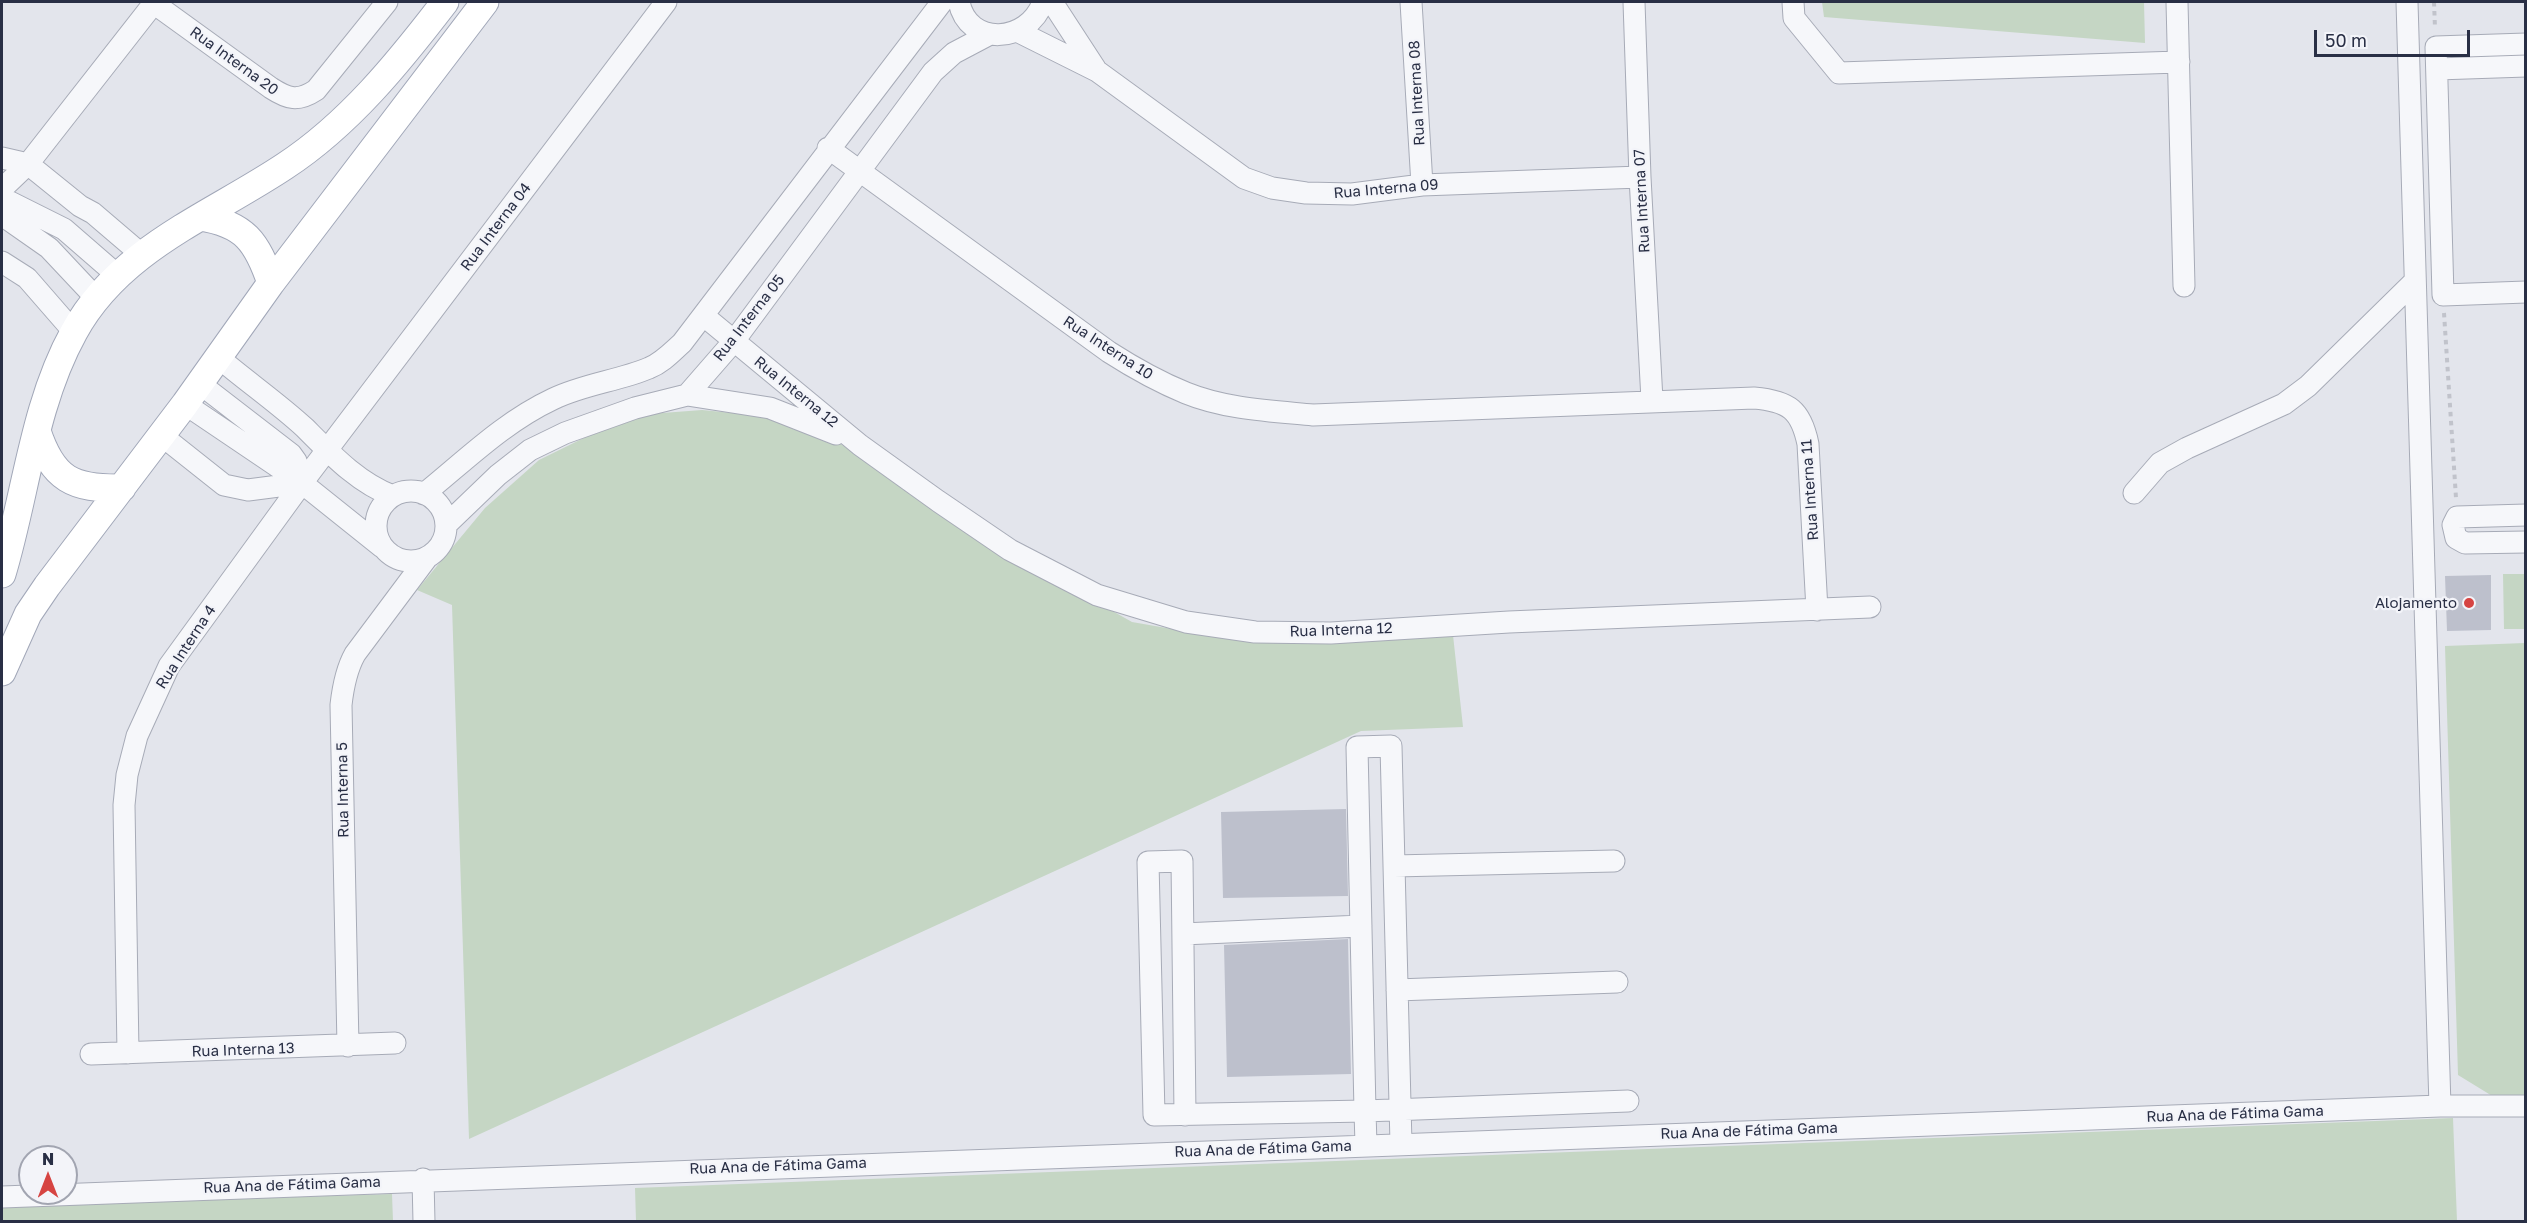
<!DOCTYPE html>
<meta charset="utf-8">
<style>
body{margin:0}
#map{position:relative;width:2527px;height:1223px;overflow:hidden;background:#e3e5ec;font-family:"Golos Text",sans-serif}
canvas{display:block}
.frame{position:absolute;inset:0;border:3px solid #292f45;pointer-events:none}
.north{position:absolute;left:18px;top:1145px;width:60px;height:60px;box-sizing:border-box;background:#f3f4f9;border:2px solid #a2a5b1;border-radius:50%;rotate:0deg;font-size:16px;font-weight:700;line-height:24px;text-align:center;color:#292f45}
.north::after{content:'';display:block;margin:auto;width:21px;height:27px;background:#d64442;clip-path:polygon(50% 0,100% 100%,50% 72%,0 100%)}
.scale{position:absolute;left:2314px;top:30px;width:156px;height:27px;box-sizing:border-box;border:3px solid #292f45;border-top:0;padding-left:8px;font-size:18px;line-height:21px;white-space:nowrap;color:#292f45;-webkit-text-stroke:4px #f3f4f9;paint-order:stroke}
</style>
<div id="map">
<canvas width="2527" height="1223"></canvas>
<div class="frame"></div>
<div class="north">N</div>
<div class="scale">50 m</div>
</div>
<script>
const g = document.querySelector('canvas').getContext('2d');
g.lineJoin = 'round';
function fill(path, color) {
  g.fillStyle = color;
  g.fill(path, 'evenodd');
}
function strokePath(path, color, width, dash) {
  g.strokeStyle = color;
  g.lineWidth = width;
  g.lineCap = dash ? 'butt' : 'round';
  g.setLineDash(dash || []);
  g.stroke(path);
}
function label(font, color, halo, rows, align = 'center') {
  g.font = font + ' "Golos Text",sans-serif';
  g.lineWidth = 4.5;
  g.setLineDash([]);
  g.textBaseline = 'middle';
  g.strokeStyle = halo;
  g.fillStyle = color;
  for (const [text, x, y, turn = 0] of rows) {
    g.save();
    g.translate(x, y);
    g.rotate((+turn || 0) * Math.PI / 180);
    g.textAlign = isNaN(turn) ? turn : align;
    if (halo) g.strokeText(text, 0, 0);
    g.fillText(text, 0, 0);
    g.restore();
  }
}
const green = new Path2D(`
 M1822,2H2144L2145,43L1824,17Z
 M702,410L773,417L828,435L944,516L1132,622L1218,637L1311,643L1453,635L1463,727L1361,731L469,1139L452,605L417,590L485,508L539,460L598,431L649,414Z
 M2503,574H2525V629H2504Z
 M2525,643V1102H2502L2458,1075L2445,646Z
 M2453,1118L2457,1221H636L635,1188Z
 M392,1194L393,1221L2,1222V1206Z`);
const building = new Path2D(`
 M2491,575V630L2447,631L2445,576Z
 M1346,809L1348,896L1223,898L1221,812Z
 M1348,939L1351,1074L1227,1077L1224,945Z`);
const path = new Path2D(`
 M2434,2L2435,28
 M2444,313L2456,498`);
const minor = new Path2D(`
 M152,2L271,88C288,99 298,102 316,90L387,2
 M959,2C968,47 1028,44 1043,2
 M1052,2L1095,68
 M1411,2L1422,185
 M1634,2L1640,177L1652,400
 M1793,2L1794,18L1839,73L2179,62
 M2177,2L2184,286
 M2407,2L2440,1106
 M1019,32L1097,71L1244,178L1272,188L1306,193L1352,194L1422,185L1640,177
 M2526,44L2436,47L2443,295L2526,292
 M2437,69L2526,66
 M828,148L1109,352C1134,368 1159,382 1186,393C1225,409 1271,411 1313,415L1754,398C1789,401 1801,410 1808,444L1817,610
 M2,158L28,164L80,206L93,213L141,254
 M6,185L28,164L154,3
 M2,198L64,229L117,275
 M2,215L49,248L96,298
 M2,262L27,278L74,332
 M704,316L860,445L938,501L1010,550L1097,595L1186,622L1255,632L1331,633L1509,622L1870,607
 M218,357C246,381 278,403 305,428C331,454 358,483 393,496
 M199,383L291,454L296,461L302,483
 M687,395L770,408L836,434
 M185,404L302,483L382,547
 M161,435L224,485L248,490L302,483
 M376 526a35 35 0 1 1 70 0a35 35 0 1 1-70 0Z
 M2134,493L2160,463L2187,448L2284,404L2308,386L2415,281
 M424,494C466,460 504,422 553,399C584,384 618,381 649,368C662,363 672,352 682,343L942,2
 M2526,515L2457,517L2453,525L2456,538L2465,543L2526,542
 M447,524L498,475L530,450L565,433L635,408L687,395L734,341L933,72L954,53L990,34
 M1394,866L1614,861
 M1183,934L1361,926
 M1397,990L1617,982
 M348,1046L341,705C343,687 346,670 355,654L426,559
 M128,1053L124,805L127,775L137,736L169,666L302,483L666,2
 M91,1054L395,1043
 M1185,1115L1182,861L1148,862L1154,1115L1365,1111L1357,747L1391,746L1401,1144
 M1366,1145L1365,1111L1628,1101
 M423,1179L424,1222
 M2,1197C814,1163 1627,1136 2440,1106H2526`);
const major = new Path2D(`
 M200,217C245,224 257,242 271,283
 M37,431C53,480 73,489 122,488
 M2,574C26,495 33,406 74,332C119,249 210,216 285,166C349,124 399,62 445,2
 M2,672L28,614L47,586L185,404L271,283L485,2`);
const markers = [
 [2469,603,6,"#d64442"]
];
const streetNames = [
 ["Rua Interna 20",234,61,36],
 ["Rua Interna 08",1417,93,-93],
 ["Rua Interna 09",1386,189,-5],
 ["Rua Interna 07",1642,201,-93],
 ["Rua Interna 04",496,227,-53],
 ["Rua Interna 05",749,318,-52],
 ["Rua Interna 10",1108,348,33],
 ["Rua Interna 12",796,392,39],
 ["Rua Interna 11",1810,490,-94],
 ["Rua Interna 12",1341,630,-2],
 ["Rua Interna 4",186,647,-57],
 ["Rua Interna 5",343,790,-91],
 ["Rua Interna 13",243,1050,-2],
 ["Rua Ana de Fátima Gama",2235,1114,-2],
 ["Rua Ana de Fátima Gama",1749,1131,-2],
 ["Rua Ana de Fátima Gama",1263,1149,-2],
 ["Rua Ana de Fátima Gama",778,1166,-2],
 ["Rua Ana de Fátima Gama",292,1185,-2]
];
const poiNames = [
 ["Alojamento",2457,603]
];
fill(green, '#c5d6c4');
fill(building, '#bdc0cc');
strokePath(minor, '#a7abb7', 23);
strokePath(major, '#a1a7b8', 29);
strokePath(path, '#c1c3cb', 4, [4.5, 4.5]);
strokePath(minor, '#f6f7fa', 21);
strokePath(major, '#fff', 27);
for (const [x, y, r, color] of markers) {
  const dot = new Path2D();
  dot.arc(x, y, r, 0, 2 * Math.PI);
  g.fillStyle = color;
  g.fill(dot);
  strokePath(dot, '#f3f4f9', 2);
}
label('15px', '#292f45', '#f3f4f9', streetNames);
label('15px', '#292f45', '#f3f4f9', poiNames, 'right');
</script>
